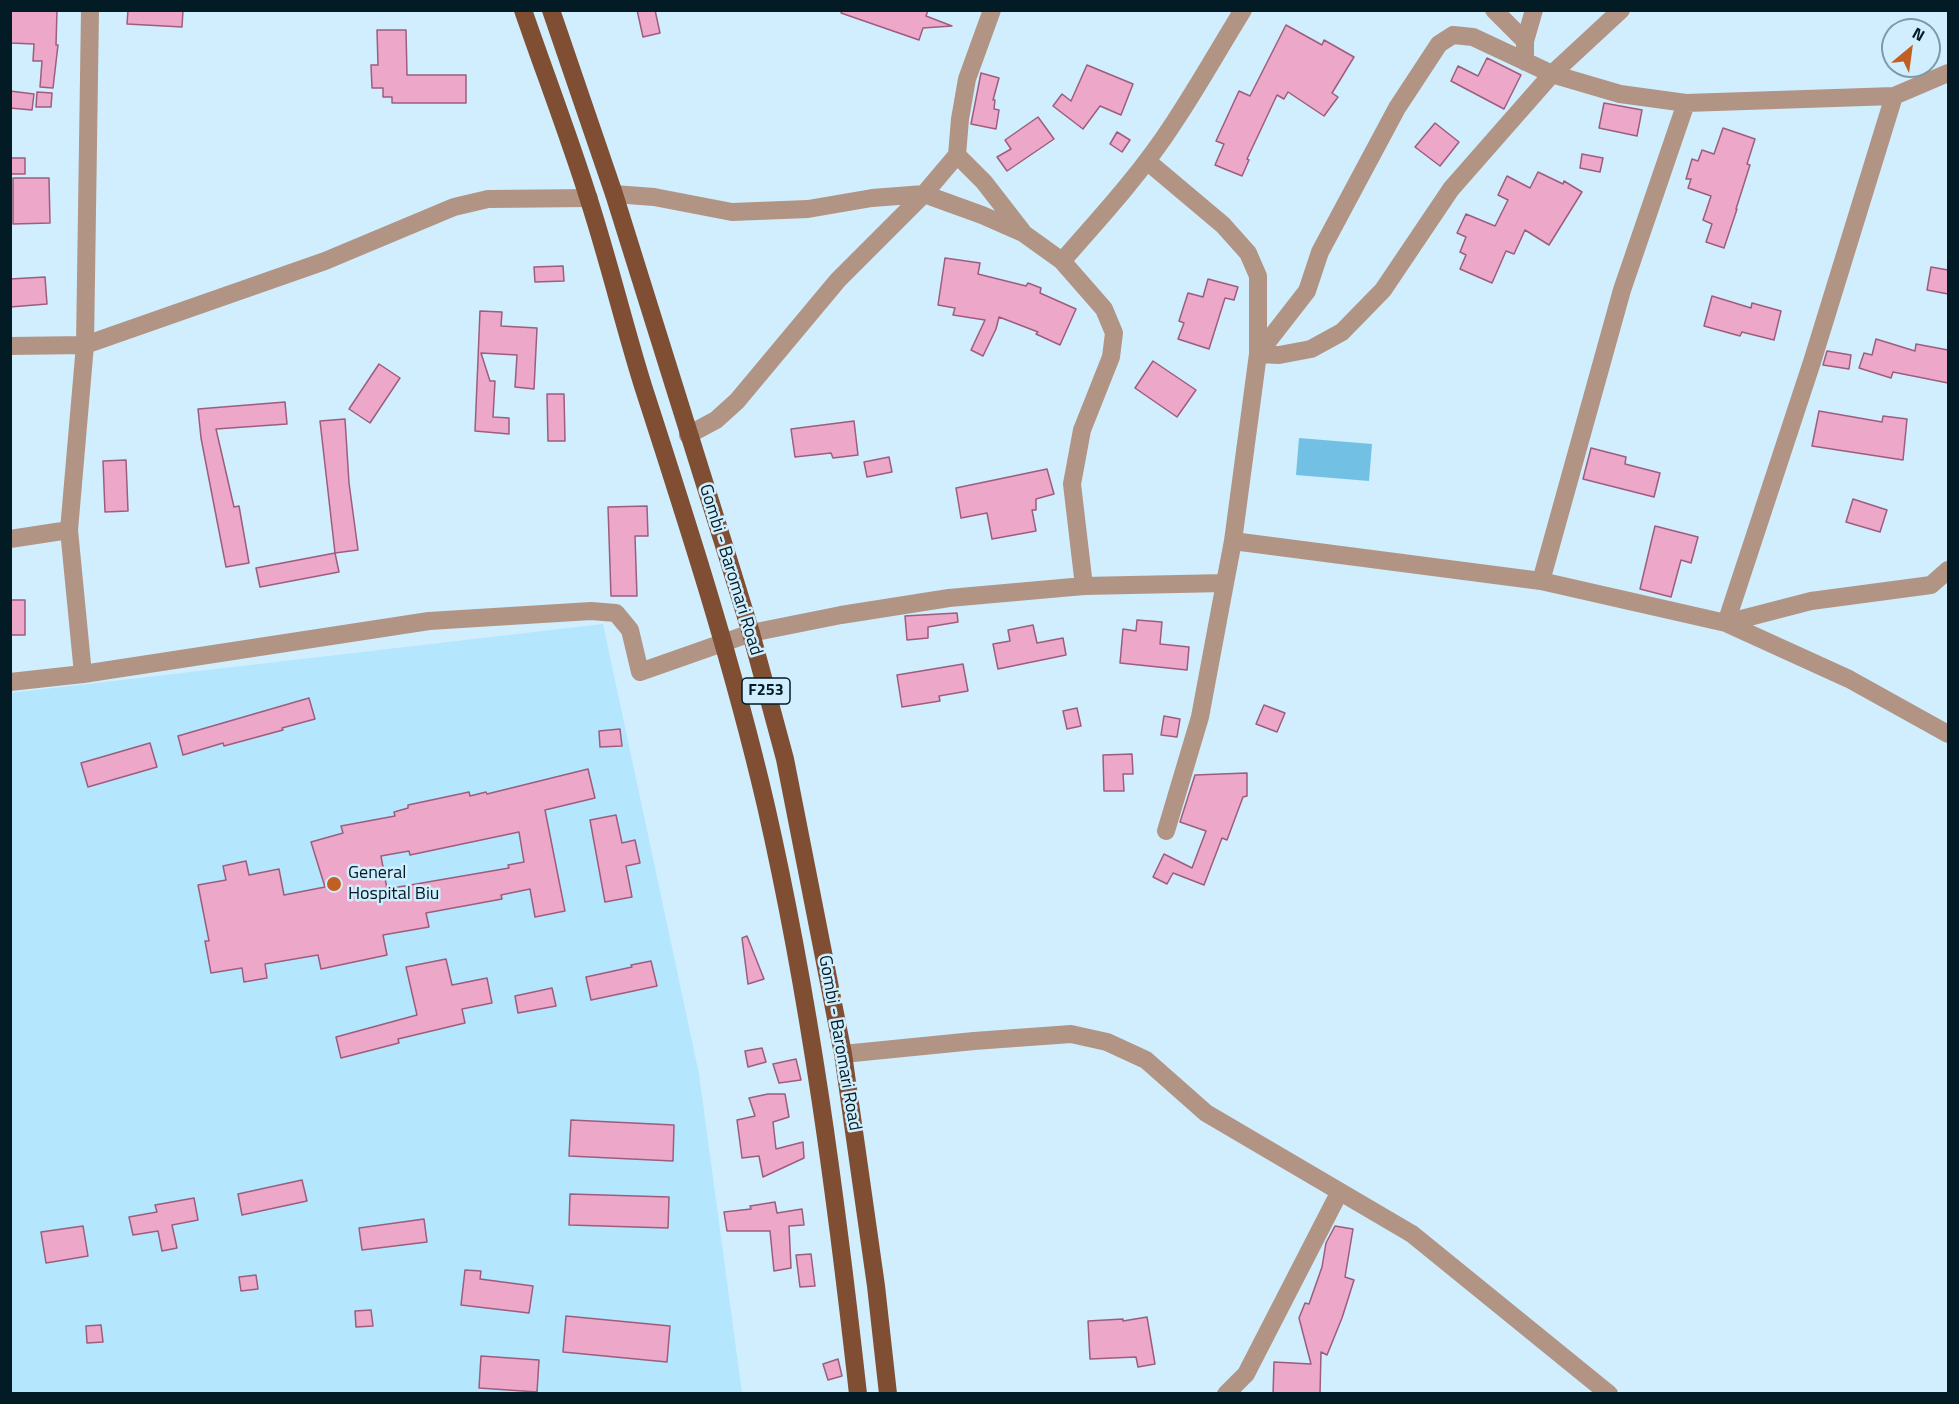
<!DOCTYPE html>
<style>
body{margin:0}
#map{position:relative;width:1959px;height:1404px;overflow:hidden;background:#d0eefd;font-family:"Titillium Web",sans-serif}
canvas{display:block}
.frame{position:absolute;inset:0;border:12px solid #021b25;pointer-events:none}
.north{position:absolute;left:1881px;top:18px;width:60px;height:60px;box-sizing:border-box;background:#d0eefd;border:2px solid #7e9aa7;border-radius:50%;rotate:29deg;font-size:16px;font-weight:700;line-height:24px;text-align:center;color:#021b25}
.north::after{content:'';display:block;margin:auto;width:21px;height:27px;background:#c16022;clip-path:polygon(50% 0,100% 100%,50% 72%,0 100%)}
</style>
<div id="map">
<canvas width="1959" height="1404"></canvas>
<div class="frame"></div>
<div class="north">N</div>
</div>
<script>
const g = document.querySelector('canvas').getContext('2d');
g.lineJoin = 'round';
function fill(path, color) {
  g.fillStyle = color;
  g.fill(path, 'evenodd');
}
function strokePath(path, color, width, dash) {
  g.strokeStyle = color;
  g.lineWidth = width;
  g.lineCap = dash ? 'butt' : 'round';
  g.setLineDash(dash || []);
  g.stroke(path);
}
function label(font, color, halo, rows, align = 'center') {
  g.font = font + ' "Titillium Web",sans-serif';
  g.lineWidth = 5;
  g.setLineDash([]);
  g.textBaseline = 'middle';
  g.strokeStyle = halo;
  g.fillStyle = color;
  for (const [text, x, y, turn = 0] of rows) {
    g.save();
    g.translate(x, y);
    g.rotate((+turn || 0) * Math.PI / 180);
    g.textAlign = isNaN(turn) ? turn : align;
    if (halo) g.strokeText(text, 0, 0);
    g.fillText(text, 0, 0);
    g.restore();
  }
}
const built = new Path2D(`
 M603,624L699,1074L742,1393H11L10,693Z`);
const water = new Path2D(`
 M1299,438L1372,444L1369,481L1296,475Z`);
const building = new Path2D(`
 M10,10H57L56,45H58L53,88L40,87L42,61H33L34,44L10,43Z
 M128,10H183L182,27L127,24Z
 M637,10H655L660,33L643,37Z
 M842,10H928L926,16L952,26L923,28L919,40L841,13Z
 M1286,25L1322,45L1324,40L1354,57L1332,93L1338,97L1324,116L1288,92L1284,99L1277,95L1247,159L1249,160L1242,176L1215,165L1224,144L1216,141L1239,91L1250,96Z
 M377,30H406L407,75H466V103H392V97H383V88H372L371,65H378Z
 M1487,58L1521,75L1504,109L1451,81L1458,66L1478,76Z
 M1087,65L1133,84L1121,115L1100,106L1083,129L1053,106L1062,94L1071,101Z
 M981,73L999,78L993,100H995L994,109L999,110L996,129L971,124Z
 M10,91L34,94L32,110L10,108Z
 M37,92L52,93L51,107H36Z
 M1604,103L1642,110L1637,136L1599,128Z
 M1038,117L1054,139L1007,171L997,157L1011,149L1005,140Z
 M1435,123L1459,142L1440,166L1415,147Z
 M1723,128L1755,139L1747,164L1750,165L1736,209H1737L1724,248L1706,242L1712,224L1703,220L1711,196L1688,188L1691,179H1686L1692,159L1698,161L1702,150L1714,154Z
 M1117,132L1130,140L1122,152L1110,144Z
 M1582,154L1603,158L1600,172L1580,168Z
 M10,158H25V174H10Z
 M1538,172L1563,184L1564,181L1582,192L1549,245L1525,230L1514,254L1506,251L1492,283L1460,269L1466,255L1460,252L1466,237L1457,233L1466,214L1495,226L1508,200L1498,195L1507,176L1530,188Z
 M13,178H49L50,223L13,224Z
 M945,258L980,263L978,274L1026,286L1028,283L1041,288L1040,293L1076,309L1060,345L1036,334L1038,332L999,317L996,329L983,356L971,350L985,320L953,315L955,308L938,305Z
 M563,266L564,281L535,282L534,267Z
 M1931,267L1948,270V294L1927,290Z
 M45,277L47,304L10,307V279Z
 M1208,279L1238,287L1234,300L1225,298L1209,349L1178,339L1184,323L1179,321L1188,293L1203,297Z
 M1712,296L1751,308L1752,303L1781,311L1774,340L1742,332L1740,336L1704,326Z
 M480,311L502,312L501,326L537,328L534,389L515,387L517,355L481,353L490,381H495L493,417L509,418V434L475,431Z
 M1876,339L1915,351L1916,344L1948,350V383L1893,372L1891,378L1859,368L1864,353L1872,355Z
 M1827,351L1851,355L1849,369L1823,365Z
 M1153,361L1196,390L1177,417L1135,388Z
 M379,364L400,378L370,423L349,409Z
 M547,394H564L565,441H548Z
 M285,402L287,424L216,429L234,507L239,506L249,563L226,567L201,438L198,409Z
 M1819,411L1882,422L1883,416L1907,419L1903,460L1812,446Z
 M345,419L349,483L358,550L335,553L320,421Z
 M854,421L858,455L833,458L831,453L795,457L791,429Z
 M1591,448L1626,457L1625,464L1660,473L1654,497L1583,479Z
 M889,457L892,472L867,477L864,462Z
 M126,460L128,511L105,512L103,461Z
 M1047,469L1054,494L1036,499V510H1032L1036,531L992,539L987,513L961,518L956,488Z
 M1853,499L1887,510L1880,532L1846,522Z
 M647,506L648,536H635L637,596H611L608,507Z
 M1655,526L1698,537L1691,563L1681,560L1671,597L1640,589Z
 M335,553L339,572L260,587L256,568Z
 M10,600H25V635H10Z
 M957,613L958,622L928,627V638L907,640L905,616Z
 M1137,620L1162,622L1160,644L1189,647L1187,670L1120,663L1123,629L1136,631Z
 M1033,625L1037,643L1063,638L1066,655L998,669L993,644L1010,641L1008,630Z
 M963,664L968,691L939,696L940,701L902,707L897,675Z
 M309,698L315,719L282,728L283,730L224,746L223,743L183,755L178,736Z
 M1264,705L1285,713L1277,732L1256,724Z
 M1077,708L1081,726L1067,729L1063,711Z
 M1164,716L1180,719L1177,737L1161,735Z
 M620,729L622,746L600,747L599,731Z
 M150,743L157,767L88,787L81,763Z
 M1132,754L1133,774H1123L1124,791H1104L1103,755Z
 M588,769L595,798L545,810L565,911L535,917L530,889L501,895L502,899L426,913L429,927L383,935L387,955L321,969L318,955L265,964L267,978L244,982L242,968L211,973L205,941H209L198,885L226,880L223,866L246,861L249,875L279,869L284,895L325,887L311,842L343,833L341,826L395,816L394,812L408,808V805L469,792L470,796L486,792L487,794ZM519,832L524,862L508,865L509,868L387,889L381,856L409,851L410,855Z
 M1247,773V796L1243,797L1227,840L1222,838L1204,885L1173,873L1167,884L1153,877L1164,854L1192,868L1206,831L1180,822L1195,775Z
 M616,815L622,843L635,840L640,863L626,866L632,897L605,902L590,820Z
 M747,936L764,979L748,984L742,938Z
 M446,959L452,985L487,978L492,1003L462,1009L465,1023L398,1039L399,1043L341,1058L336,1037L417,1015L406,967Z
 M651,961L657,986L591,1000L586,977L632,967L631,965Z
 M552,988L556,1006L518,1013L515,996Z
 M762,1048L766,1062L748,1067L745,1051Z
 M796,1059L801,1080L779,1083L773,1064Z
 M768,1094H785L789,1117L773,1122L776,1149L803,1142L804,1158L763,1177L759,1156L742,1158L737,1120L755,1116L749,1098Z
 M571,1120L674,1125L673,1161L569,1156Z
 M302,1180L307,1201L242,1215L238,1194Z
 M570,1194L669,1197L668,1228L569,1225Z
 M194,1198L198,1220L172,1225L177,1248L162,1251L158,1231L133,1235L129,1217L157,1212L155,1205Z
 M775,1202L777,1213L802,1209L804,1225L789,1226L791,1268L774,1271L770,1231H727L724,1212L751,1209L750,1206Z
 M424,1219L427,1242L362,1250L359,1228Z
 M83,1226L88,1256L46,1263L41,1232Z
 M1335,1226L1353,1229L1345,1277L1354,1280L1342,1318L1327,1355L1321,1352L1320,1394H1273L1274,1362L1311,1364L1299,1318L1305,1303L1309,1304L1322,1267L1326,1243Z
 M811,1254L815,1286L800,1287L796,1255Z
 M465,1270L481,1271L480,1279L533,1286L529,1313L461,1305Z
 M256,1275L258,1289L241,1291L239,1277Z
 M371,1310L373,1326L356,1327L355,1311Z
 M566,1316L670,1326L667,1362L563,1352Z
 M1147,1317L1155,1364L1138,1367L1136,1357L1090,1359L1088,1321L1123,1319V1321Z
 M101,1325L103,1342L87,1343L86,1326Z
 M481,1356L539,1360L537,1392L479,1388Z
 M838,1359L842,1376L828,1380L823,1364Z`);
const minor = new Path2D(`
 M1494,10L1525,41
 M1525,62V41L1534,10
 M1894,96L1812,362L1726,623L1849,679L1948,734
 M957,155L984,182L1022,231
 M614,194L654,197L732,212L808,209L872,198L924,194L957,155L960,119L967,79L992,10
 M1062,261C1102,216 1143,171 1175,121C1199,85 1220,47 1243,10
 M10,346L85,345L325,261L454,207L488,199L589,198
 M1258,354L1307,291L1320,252L1397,108L1439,44L1453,35L1473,37L1552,74L1620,94L1686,103L1894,96L1948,73
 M1258,354L1279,355L1311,349L1342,332L1383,290L1451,189L1501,132L1552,74L1621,10
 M688,435L716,420L737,401L838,280L924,194L982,215L1023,233L1062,261L1104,309L1114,333L1111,357L1082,430L1072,484L1084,586
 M69,530L85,345L90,10
 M10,539L69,530L83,674
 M1233,541L1541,581L1726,623L1811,601L1931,585L1948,570
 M1541,581L1622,290L1686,103
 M10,682L83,674L429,621L591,611L616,613L630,630L640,672L751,633L841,615L949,598L1084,586L1225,583L1233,541L1258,354V276L1248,253L1223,225L1147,161
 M1166,831L1200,717L1225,583
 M843,1054L974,1041L1071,1034L1107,1042L1146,1060L1206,1113L1412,1234L1609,1394
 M1226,1394L1246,1374L1339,1193`);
const major = new Path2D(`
 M523,10C545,74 569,136 589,200C609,262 624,325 643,386C688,525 733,664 766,806C810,999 836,1196 858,1394
 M551,10L614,194L727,555L751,633L785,759L843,1054L876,1286L888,1394`);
const markers = [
 [334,884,8,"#c16022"]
];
const shields = [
 [766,691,48]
];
const shieldNames = [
 ["F253",766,691]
];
const streetNames = [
 ["Gombi - Baromari Road",730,570,73],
 ["Gombi - Baromari Road",839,1043,80]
];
const poiNames = [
 ["General",348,874],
 ["Hospital Biu",348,895]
];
fill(built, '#b4e6fe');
fill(water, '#72c1e5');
fill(building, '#eda7c9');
strokePath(building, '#9d5d7d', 1.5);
strokePath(minor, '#b29485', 18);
strokePath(major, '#804e32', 18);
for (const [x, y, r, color] of markers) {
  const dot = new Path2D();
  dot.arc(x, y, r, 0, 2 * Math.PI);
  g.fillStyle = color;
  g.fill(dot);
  strokePath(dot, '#d0eefd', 2);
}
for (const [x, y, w] of shields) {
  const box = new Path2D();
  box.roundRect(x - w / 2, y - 13, w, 26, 4.5);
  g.fillStyle = '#d0eefd';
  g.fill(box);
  strokePath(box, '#021b25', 1.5);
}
label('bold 16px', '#021b25', null, shieldNames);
label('18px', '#021b25', '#d0eefd', streetNames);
label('18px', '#021b25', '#d0eefd', poiNames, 'left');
</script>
